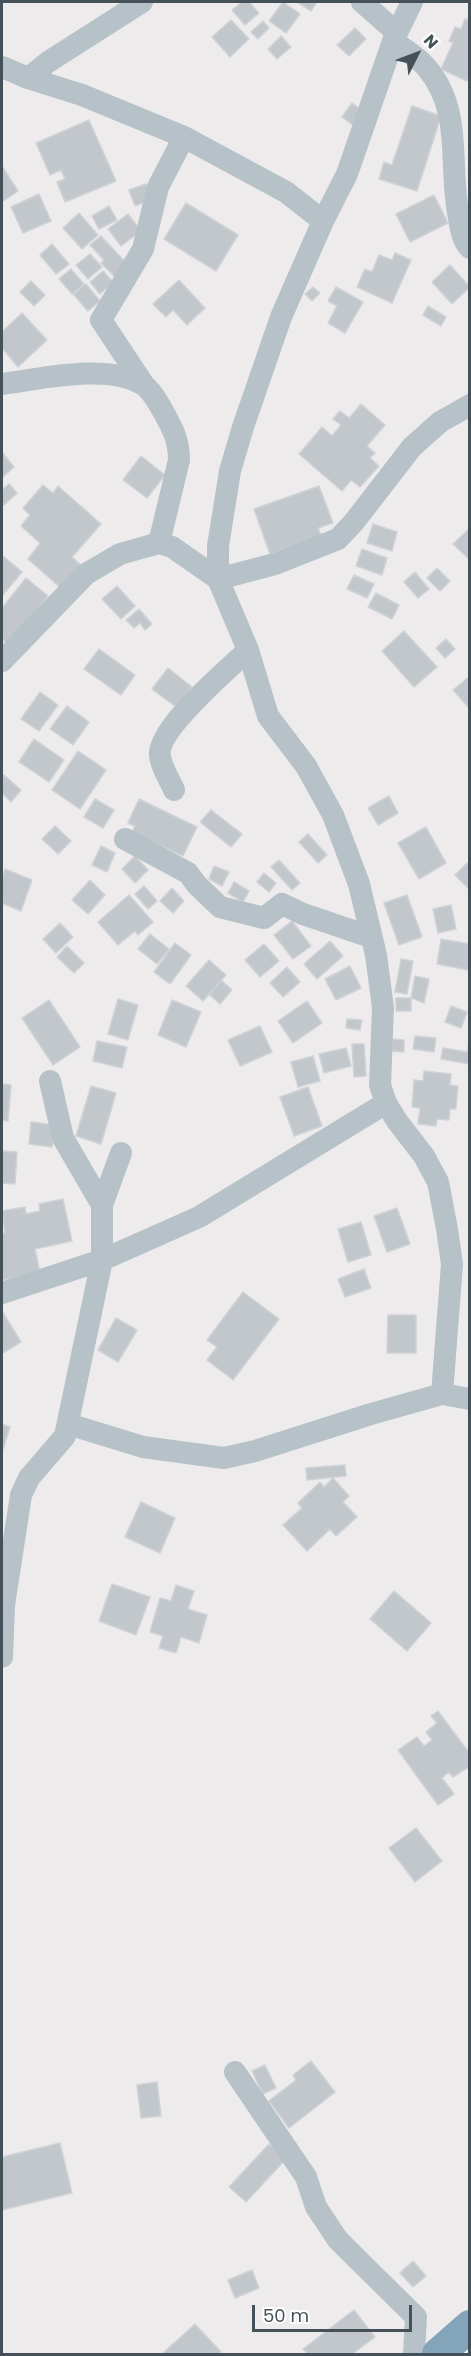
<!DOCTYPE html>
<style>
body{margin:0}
#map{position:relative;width:471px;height:2356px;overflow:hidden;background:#eeebec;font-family:Poppins,sans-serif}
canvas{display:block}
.frame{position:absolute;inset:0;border:3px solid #455158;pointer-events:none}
.north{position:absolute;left:387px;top:24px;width:60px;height:60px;-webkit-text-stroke:4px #fff;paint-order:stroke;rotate:48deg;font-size:16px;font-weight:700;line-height:24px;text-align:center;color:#455158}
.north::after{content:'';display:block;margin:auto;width:21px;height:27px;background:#455158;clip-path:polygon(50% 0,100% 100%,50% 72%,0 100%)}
.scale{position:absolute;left:252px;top:2305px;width:160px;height:27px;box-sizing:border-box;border:3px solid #455158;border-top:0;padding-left:8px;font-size:18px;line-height:21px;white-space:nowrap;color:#455158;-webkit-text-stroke:4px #fff;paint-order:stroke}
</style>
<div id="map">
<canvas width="471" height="2356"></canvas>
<div class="frame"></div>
<div class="north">N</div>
<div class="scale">50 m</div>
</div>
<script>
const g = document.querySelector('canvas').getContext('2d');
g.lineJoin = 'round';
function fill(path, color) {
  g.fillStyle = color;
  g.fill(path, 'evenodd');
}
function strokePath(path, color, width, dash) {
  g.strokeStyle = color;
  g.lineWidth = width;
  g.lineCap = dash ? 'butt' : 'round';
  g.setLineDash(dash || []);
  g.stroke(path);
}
const building = new Path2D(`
 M242,2H249L259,13L245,25L232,10Z
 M283,2L300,14L286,33L269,21Z
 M297,2H317L311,11Z
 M465,19L470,21V75L467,81L441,69L453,43L449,41L455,27L461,29Z
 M231,20L249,39L230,57L212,37Z
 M263,21L269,28L258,39L251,32Z
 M355,28L366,39L349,56L337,45Z
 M281,36L291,47L277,59L268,49Z
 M352,103L364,112L354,126L342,117Z
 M412,106L441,116L417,191L379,179L384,162L392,165Z
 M89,120L116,181L65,202L57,182L65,179L61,170L50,175L36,143Z
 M2,166L18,191L2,202Z
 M146,184L152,199L135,206L129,190Z
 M39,194L51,221L23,233L11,207Z
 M434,195L448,223L410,242L396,214Z
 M186,203L238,235L216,271L164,239Z
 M109,206L117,220L99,229L92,216Z
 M79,213L98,235L82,249L63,228Z
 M128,214L141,231L121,246L108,229Z
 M101,236L128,265L115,277L101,263L104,260L90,245Z
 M52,244L69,264L56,274L40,255Z
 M395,253L411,260L392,303L357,287L365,269L372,272L379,255L392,260Z
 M90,254L102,267L88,279L76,265Z
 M450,265L470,287L452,304L432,282Z
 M71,269L84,284L72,294L59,279Z
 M103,271L113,282L100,294L90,282Z
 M179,280L205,308L187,325L173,310L166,317L153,304Z
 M31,281L45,295L34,306L20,292Z
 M86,284L100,301L88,311L73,294Z
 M313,287L320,293L312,301L305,294Z
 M336,287L363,302L345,333L328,323L337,306L328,301Z
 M428,306L446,317L441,326L423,315Z
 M22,313L47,340L18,367L2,348V332Z
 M361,404L385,425L367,446L375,453L370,458L379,466L360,487L351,480L342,491L299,454L322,427L332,436L341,425L333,419L340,411L349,418Z
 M2,452L14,467L2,478Z
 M141,456L165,475L147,498L123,480Z
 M9,484L17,493L4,505L2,502V490Z
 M43,485L53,493L58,486L101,524L72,557L82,566L62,589L28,559L40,543L21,526L30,515L23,508Z
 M319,486L333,523L318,528L321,536L270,554L254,509Z
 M373,524L397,532L392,551L367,543Z
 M470,528V560L453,544Z
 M362,549L387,558L382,575L356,566Z
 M2,555L22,572L2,596Z
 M437,568L450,581L440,591L427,578Z
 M415,572L429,589L418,598L404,582Z
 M354,575L374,584L367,598L347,589Z
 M26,578L48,596L9,645L2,639V608Z
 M117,586L135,606L121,619L102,599Z
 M376,593L399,605L392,619L368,607Z
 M139,609L152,624L145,630L140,623L134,628L126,620Z
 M404,631L437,667L414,687L382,651Z
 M446,639L455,649L445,658L436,648Z
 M99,649L135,675L121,695L84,669Z
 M168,668L192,687L176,707L152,689Z
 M470,676V709L453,690Z
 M40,692L58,705L39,731L21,719Z
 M67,706L89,722L73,745L50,729Z
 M34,739L64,760L49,782L19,762Z
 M78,751L106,770L80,809L52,790Z
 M4,775L21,790L11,802L2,793V778Z
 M389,796L398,813L378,825L368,808Z
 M95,799L114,810L103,828L84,817Z
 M139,799L197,827L183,856L157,844L130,836L135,826L128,823Z
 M211,810L242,834L231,847L200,822Z
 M55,826L71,841L58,854L42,839Z
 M426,827L446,863L419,879L398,843Z
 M308,834L327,855L318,863L299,842Z
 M101,846L115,853L107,872L92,865Z
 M135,856L148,870L135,883L122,869Z
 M279,860L300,883L292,890L271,867Z
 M467,863L470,866V890L455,875Z
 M214,866L229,872L222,886L209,879Z
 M5,869L32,880L21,911L2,903V879Z
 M264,873L276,883L269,892L257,882Z
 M90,880L105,895L88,914L72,900Z
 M234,882L249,891L243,902L228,893Z
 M144,886L157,901L148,909L135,894Z
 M172,888L184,901L173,913L160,901Z
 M129,895L153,922L138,935L135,931L118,945L98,922Z
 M407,895L422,937L399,945L384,903Z
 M451,905L456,929L438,933L433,909Z
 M292,921L311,946L293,959L274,935Z
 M60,923L73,937L56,953L43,939Z
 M150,934L169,949L157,964L138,949Z
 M441,939L470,944L468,970L437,964Z
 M330,941L343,956L317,979L304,964Z
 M175,943L191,955L170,984L154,972Z
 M264,944L279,961L260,977L245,960Z
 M67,946L84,963L74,973L57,957Z
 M401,959L413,961L407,994L395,992Z
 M209,960L226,975L203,1001L186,986Z
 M350,966L361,988L336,1000L325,979Z
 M287,967L300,982L283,997L270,983Z
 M415,976L429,979L424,1003L411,998Z
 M221,980L232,990L220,1004L209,994Z
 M396,998H411V1011H396Z
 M118,999L138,1005L128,1040L108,1034Z
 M49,1000L80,1047L53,1065L22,1018Z
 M172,1000L201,1012L186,1047L158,1035Z
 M307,1001L322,1023L293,1043L278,1021Z
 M451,1006L467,1012L461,1028L445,1022Z
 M347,1019L362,1020L360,1030L346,1028Z
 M260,1026L272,1052L240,1066L228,1040Z
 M415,1036L436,1038L434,1052L413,1049Z
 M392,1039L404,1040V1052L392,1051Z
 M470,1040V1064L441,1059L443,1048L467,1052Z
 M97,1041L127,1047L122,1068L93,1061Z
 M352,1044H364L366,1076L354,1077Z
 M346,1048L351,1066L324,1073L319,1054Z
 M313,1056L320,1081L298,1087L291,1062Z
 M424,1071L451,1074L450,1085L458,1086L456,1109H450L449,1120L437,1119L436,1126L418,1124L420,1108L412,1107L414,1080L423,1081Z
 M2,1084L11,1085L8,1121L2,1120Z
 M91,1086L116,1093L101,1144L76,1136Z
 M308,1087L322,1126L294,1136L280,1097Z
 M31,1122L55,1125L52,1147L29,1144Z
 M2,1151L17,1152L15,1184L2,1183Z
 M63,1199L72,1241L35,1249L40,1273L2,1280V1233H5L2,1211L25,1207L26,1214L40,1211L39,1204Z
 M397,1208L410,1244L387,1252L374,1216Z
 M361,1222L371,1255L348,1262L338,1229Z
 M364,1269L371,1288L345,1297L338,1279Z
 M243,1292L279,1319L233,1380L207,1360L217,1347L207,1340Z
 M2,1311L21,1342L3,1353L2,1350Z
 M388,1315H416V1353H387Z
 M116,1318L137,1330L118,1362L98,1350Z
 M2,1424L10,1427L2,1453Z
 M345,1465L346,1476L307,1480L306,1468Z
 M333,1478L349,1496L343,1502L357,1517L336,1536L330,1529L307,1551L283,1525L302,1508L298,1503L320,1482L324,1487Z
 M141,1502L175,1518L160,1553L125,1537Z
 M112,1584L150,1597L136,1635L99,1621Z
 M176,1585L194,1591L188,1609L207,1615L199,1643L181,1637L176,1653L159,1648L163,1636L150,1632L160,1598L171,1601Z
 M394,1591L431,1623L407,1651L370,1619Z
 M438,1711L470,1754V1766L453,1777L449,1772L442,1778L454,1794L438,1805L398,1750L417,1737L424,1746L432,1740L426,1732L437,1723L431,1716Z
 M416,1828L442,1861L415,1882L389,1848Z
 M311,2061L335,2092L289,2128L269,2101L296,2080L293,2075Z
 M265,2065L276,2088L263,2094L252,2071Z
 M157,2082L161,2116L141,2118L137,2085Z
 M60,2143L72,2193L2,2210V2157Z
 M269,2144L286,2159L246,2202L229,2187Z
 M413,2261L426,2276L413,2287L400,2273Z
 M252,2270L259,2288L235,2298L228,2280Z
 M354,2310L375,2337L352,2354H305L307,2353L303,2349Z
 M195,2324L221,2352L219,2354H164L163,2353Z`);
const minor = new Path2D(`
 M362,2L396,32L393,41C404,49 418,57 426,67C464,110 448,167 459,218C461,229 462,240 470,248
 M412,2L393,41L347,174L323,221L281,317L243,427L230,471L218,546V579L248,650L268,716L306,766L333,815L359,884L376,955L383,1008L380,1085L386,1103L397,1121L424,1156L438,1182L447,1229L452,1264L442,1394L470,1399
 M2,67L28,78L82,95L184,137L286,192L323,221
 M28,78L48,62L142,2
 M2,384C41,379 106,363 142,384C151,389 159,404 164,413C173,429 179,441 179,460L159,543
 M144,385L101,320L143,249L158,187L184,137
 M2,661L86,574L120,554L159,543L172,547L218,579L275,564L338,539L354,522L412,447L440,422L470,405
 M174,790C170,780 161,767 160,756C156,729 228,670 248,650
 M125,839L188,873L197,885L220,907L264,918L282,904L303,914L371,937
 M102,1205L121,1153
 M2,1293L102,1260L199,1217L386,1103
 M68,1424L143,1447L224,1458L255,1451L371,1414L442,1394
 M2,1657L4,1605L21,1495L29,1478L65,1436L102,1260V1205L63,1138L50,1081
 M235,2072L306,2177L316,2207L338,2240L416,2317L414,2354`);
const highway = new Path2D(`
 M438,2354L470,2326`);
fill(building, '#c2c7cb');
strokePath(building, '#cfd2d7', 1.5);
strokePath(minor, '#b7c2c8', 22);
strokePath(highway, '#84a4b9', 32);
</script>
